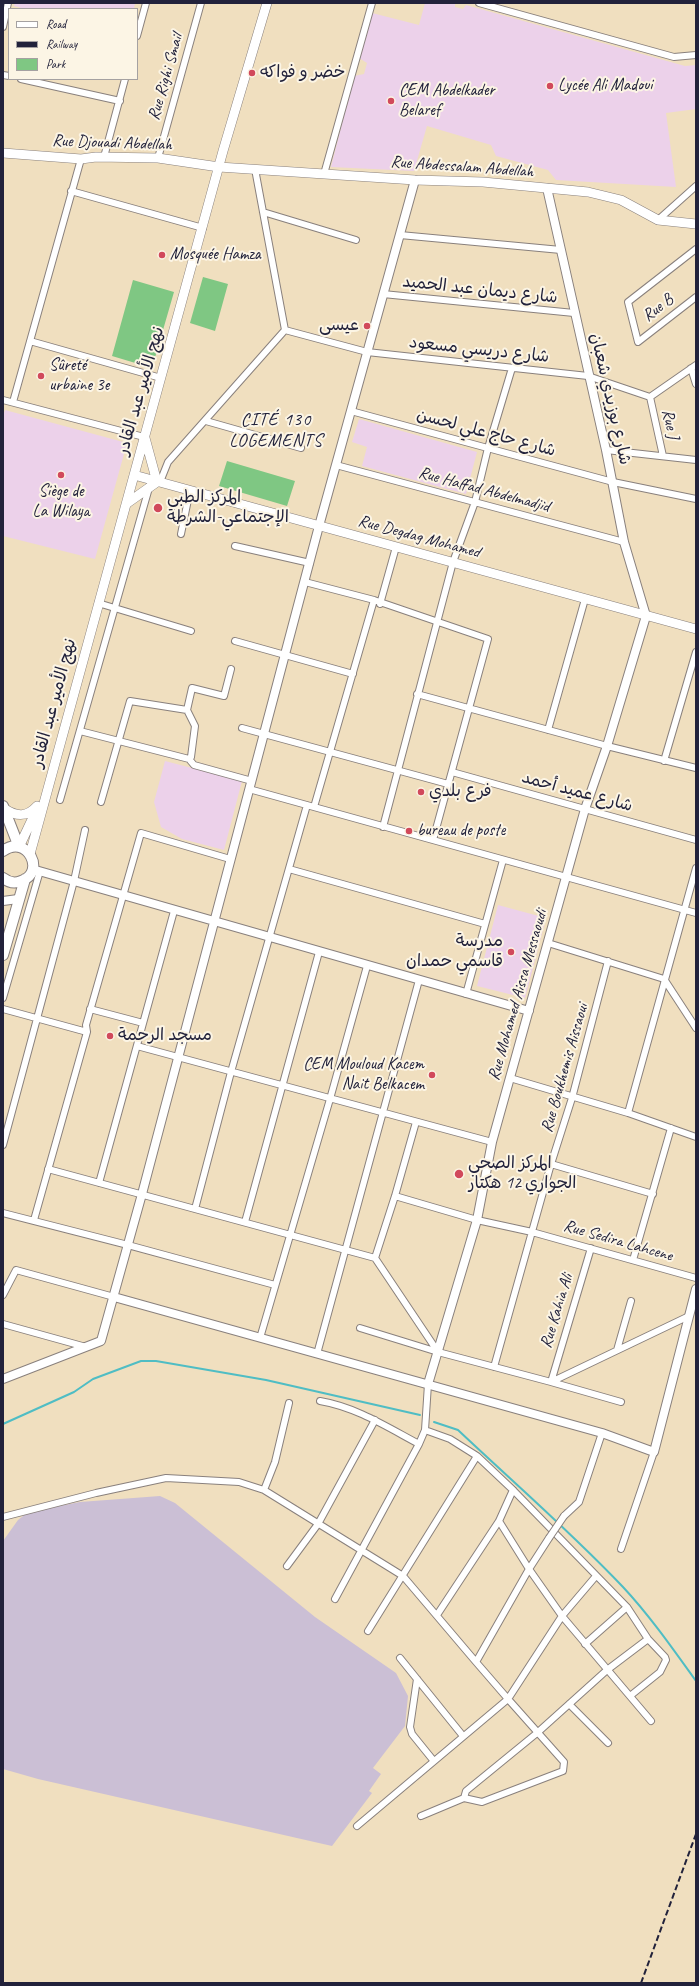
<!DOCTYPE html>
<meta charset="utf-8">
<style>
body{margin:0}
#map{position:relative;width:699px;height:1986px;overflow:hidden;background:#f0dfbf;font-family:Caveat,sans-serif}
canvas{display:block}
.frame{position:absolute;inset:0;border:4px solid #22223b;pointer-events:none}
.legend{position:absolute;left:8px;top:8px;width:130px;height:72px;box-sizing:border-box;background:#fcf5e5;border:1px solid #a5a1a1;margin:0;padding:5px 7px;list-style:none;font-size:12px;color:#22223b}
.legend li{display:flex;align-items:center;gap:8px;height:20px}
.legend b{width:20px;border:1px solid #a5a1a1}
</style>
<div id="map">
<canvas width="699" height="1986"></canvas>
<div class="frame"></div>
<ul class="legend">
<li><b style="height:5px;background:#fff"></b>Road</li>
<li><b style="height:5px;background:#22223b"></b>Railway</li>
<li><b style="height:11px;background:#7fc783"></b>Park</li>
</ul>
</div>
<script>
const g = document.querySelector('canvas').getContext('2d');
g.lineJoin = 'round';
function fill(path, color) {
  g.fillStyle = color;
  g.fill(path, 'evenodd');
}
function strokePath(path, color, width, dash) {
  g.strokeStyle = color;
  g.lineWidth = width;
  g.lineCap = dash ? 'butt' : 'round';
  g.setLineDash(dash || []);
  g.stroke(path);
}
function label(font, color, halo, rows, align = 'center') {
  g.font = font + ' Caveat,"Playpen Sans Arabic",sans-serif';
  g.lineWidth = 4;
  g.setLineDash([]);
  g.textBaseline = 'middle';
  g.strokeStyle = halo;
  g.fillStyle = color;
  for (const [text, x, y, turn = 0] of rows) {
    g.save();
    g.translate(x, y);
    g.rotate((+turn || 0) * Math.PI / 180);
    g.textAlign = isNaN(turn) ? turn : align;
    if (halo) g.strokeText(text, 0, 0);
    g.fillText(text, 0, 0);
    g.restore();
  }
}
const built = new Path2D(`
 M15,3H135L134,9H25L14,6Z
 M425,3H455V7L463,9L466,5L685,66L696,65V109L666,113L676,187L556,180L548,170L496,156L491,145L427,126L414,171L331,167L354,76L364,74L367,63L359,58L372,13L419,25Z
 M5,410L127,443L95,559L3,536V416Z
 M359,419L477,452L466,494L362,466L367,447L352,442Z
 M165,761L242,781L224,850L182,839L161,827L154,802Z
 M498,905L546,918L525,998L477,986Z`);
const industrial = new Path2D(`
 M160,1496L175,1503L315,1617L396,1673L408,1696L405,1726L373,1768L381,1774L369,1791L372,1793L332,1846L38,1779L3,1769V1541L18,1520L28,1512L80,1502Z`);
const green = new Path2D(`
 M203,277L228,284L215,331L190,323Z
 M133,280L174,292L152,368L112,356Z
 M227,461L295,481L287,506L219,486Z`);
const stream = new Path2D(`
 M434,1422L458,1430C513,1482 571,1532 623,1587C650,1616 673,1649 696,1681
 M3,1424L74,1392L93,1379L141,1361H156L266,1380L420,1415`);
const minor = new Path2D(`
 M479,3L674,57L696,55
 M3,27L8,3
 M137,36L146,3
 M3,75L9,76
 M21,79L120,101
 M104,157L125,79
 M158,158L201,3
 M255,169L285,330
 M324,174L372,3
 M71,191L203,228
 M263,212L356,240
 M658,220L696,186
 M400,235L561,250
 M696,249L628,302L638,342L696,297
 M383,294L574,313
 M285,330L367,352L588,376L650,397L696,365
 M30,341L161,378
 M691,368L696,384
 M650,397L663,456
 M3,400L144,437
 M13,402L81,159
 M351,411L613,482L696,499
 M206,421L301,448
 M606,450L696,460
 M336,465L624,542
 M160,482L168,462L285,330
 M181,534L190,490
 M235,546L310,563
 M305,582L374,600L488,639L433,840
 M98,603L191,631
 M380,604L396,547
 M235,641L353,674
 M417,694L607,746L696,768
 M242,728L448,784
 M548,730L585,599
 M80,731L189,759L194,765L252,781
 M189,759L191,757L195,726L187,710L192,688L224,696L231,669
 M664,761L696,652
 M452,772L696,840
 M249,789L696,913
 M60,800L149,488
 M101,802L130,701L187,710
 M314,807L374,600
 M383,827L453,562L475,502L488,448L512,368
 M289,869L485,924
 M548,943L664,979L696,1028
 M466,994L503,860
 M3,998L40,871
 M3,1009L87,1032
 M90,1009L143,1023
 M137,1046L492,1142
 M510,1078L628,1113L696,1137
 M628,1113L696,868
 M3,1145L74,881L85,830
 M551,1164L653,1194
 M48,1169L375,1258L438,1352
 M99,1183L174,911
 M395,1196L477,1220L532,1232L696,1278
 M195,1209L231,1072L307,805
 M3,1213L128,1245L275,1285
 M34,1220L87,1032L86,1025L141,833L230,859
 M245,1222L319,952
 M591,1248L551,1382L621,1402
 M375,1258L395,1196L416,1122
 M633,1260L671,1128
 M3,1295L16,1270L114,1297
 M3,1324L86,1347
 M360,1328L438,1352L551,1382L689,1316
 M260,1338L330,1099L367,966
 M617,1350L631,1301
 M317,1354L419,980
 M494,1367L551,1164L572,1098L608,961
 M320,1401C356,1407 387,1427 419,1444L425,1430L450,1439L477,1456L513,1490L627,1607L648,1639L665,1657L666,1660L660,1672L630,1696
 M425,1430L428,1384
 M264,1490L275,1462L289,1403
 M564,1516L579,1502L602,1433
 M3,1517L96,1493L166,1478L239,1482L264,1490L403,1576L476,1662L529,1569L549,1538
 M499,1521L529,1569L562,1616L651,1721
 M621,1549L654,1452
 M287,1566L318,1524L375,1420
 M335,1599L419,1444
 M437,1615L499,1521L513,1490
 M368,1631L477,1456
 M585,1644L627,1607
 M400,1658L463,1736
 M476,1662L508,1699L562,1616L596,1576
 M417,1679L410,1727L412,1734L433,1760
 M569,1704L608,1743
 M421,1816L464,1798
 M357,1826L508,1699L564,1762L563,1771L482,1802L464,1798L466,1791L537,1733L607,1670L648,1639`);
const tertiary = new Path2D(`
 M32,869L529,1011
 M3,901L18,899
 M114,1297L602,1433L654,1452L696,1289
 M3,1379L101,1341L142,1194L319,526L415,180
 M428,1384L477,1220L492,1142L585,809L607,746L646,616L624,542L606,450L547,188`);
const secondary = new Path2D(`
 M3,153L81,159L96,157L158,158L219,167L415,180L483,182L588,192L621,200L658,220L696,224
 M134,475L696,629
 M126,504L157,482L145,438
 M5,809C17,817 27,817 37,806
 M19,847L38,807
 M30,854L223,151L267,3`);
const primary = new Path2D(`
 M3,806L19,847
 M3,851C27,833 47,873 21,881C14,884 8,882 3,878
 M3,955L25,879`);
const rail = new Path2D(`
 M641,1983L696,1834`);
const minorBridge = new Path2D(`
 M549,1538L564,1516`);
const markers = [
 [252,73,4,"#d1495b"],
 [550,86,4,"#d1495b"],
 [391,101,4,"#d1495b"],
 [162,255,4,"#d1495b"],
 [367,326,4,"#d1495b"],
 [41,376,4,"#d1495b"],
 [61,475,4,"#d1495b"],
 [158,508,5,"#d1495b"],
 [421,792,4,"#d1495b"],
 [409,831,4,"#d1495b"],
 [511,952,4,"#d1495b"],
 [110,1036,4,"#d1495b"],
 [432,1075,4,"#d1495b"],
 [459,1174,5,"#d1495b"]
];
const poiNames = [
 ["خضر و فواكه",260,73],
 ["Lycée Ali Madoui",558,86],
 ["CEM Abdelkader",399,91],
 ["Belaref",399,111],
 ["Mosquée Hamza",170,255],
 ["عيسى",359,326,"right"],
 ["Sûreté",49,366],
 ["urbaine 3e",49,386],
 ["Siège de",61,492,"center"],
 ["La Wilaya",61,512,"center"],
 ["المركز الطبي",167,498],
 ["الإجتماعي-الشرطة",167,518],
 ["فرع بلدي",429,792],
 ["bureau de poste",417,831],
 ["مدرسة",503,942,"right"],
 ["قاسمي حمدان",503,962,"right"],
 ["مسجد الرحمة",118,1036],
 ["CEM Mouloud Kacem",424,1065,"right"],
 ["Nait Belkacem",424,1085,"right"],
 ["المركز الصحي",468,1164],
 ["الجواري 12 هكتار",468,1184]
];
const streetNames = [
 ["Rue Righi Smail",166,77,-74],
 ["Rue Djouadi Abdellah",112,143,2],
 ["Rue Abdessalam Abdellah",462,167,4],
 ["شارع ديمان عبد الحميد",480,290,6],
 ["Rue B",658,308,-38],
 ["شارع دريسي مسعود",479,350,6],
 ["نهج الأمير عبد القادر",141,391,-74],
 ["شارع بوزيدي شعبان",610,399,77],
 ["Rue J",670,424,78],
 ["شارع حاج علي لحسن",486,433,15],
 ["Rue Haffad Abdelmadjid",484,490,15],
 ["Rue Degdag Mohamed",419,537,15],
 ["نهج الأمير عبد القادر",54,703,-75],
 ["شارع عميد أحمد",577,792,15],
 ["Rue Mohamed Aissa Messaoudi",518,995,-74],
 ["Rue Boukhemis Aissaoui",565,1068,-74],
 ["Rue Sedira Lahcene",618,1241,16],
 ["Rue Kahia Ali",557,1311,-73]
];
const neighbourhoodNames = [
 ["CITÉ 130",276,420],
 ["LOGEMENTS",276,441]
];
fill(built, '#ecd1ea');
fill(industrial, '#cbbfd5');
fill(green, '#7fc783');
strokePath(stream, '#4fbdc4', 2);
strokePath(minor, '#89807d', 8);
strokePath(tertiary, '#89807d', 10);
strokePath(secondary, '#89807d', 10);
strokePath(primary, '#89807d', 12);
strokePath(minor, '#fff', 6);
strokePath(tertiary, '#fff', 8);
strokePath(secondary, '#fff', 9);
strokePath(primary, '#fff', 10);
strokePath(rail, '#22223b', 2, [6, 3]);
strokePath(minorBridge, '#89807d', 8, []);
strokePath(minorBridge, '#fff', 6);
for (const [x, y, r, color] of markers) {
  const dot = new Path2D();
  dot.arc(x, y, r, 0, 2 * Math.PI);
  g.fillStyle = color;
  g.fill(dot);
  strokePath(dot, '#fcf5e5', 1.5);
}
label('17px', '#22223b', '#fcf5e5', poiNames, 'left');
label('17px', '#22223b', '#fcf5e5', streetNames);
g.letterSpacing = '1px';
label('18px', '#22223b', '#fcf5e5', neighbourhoodNames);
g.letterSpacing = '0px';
</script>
